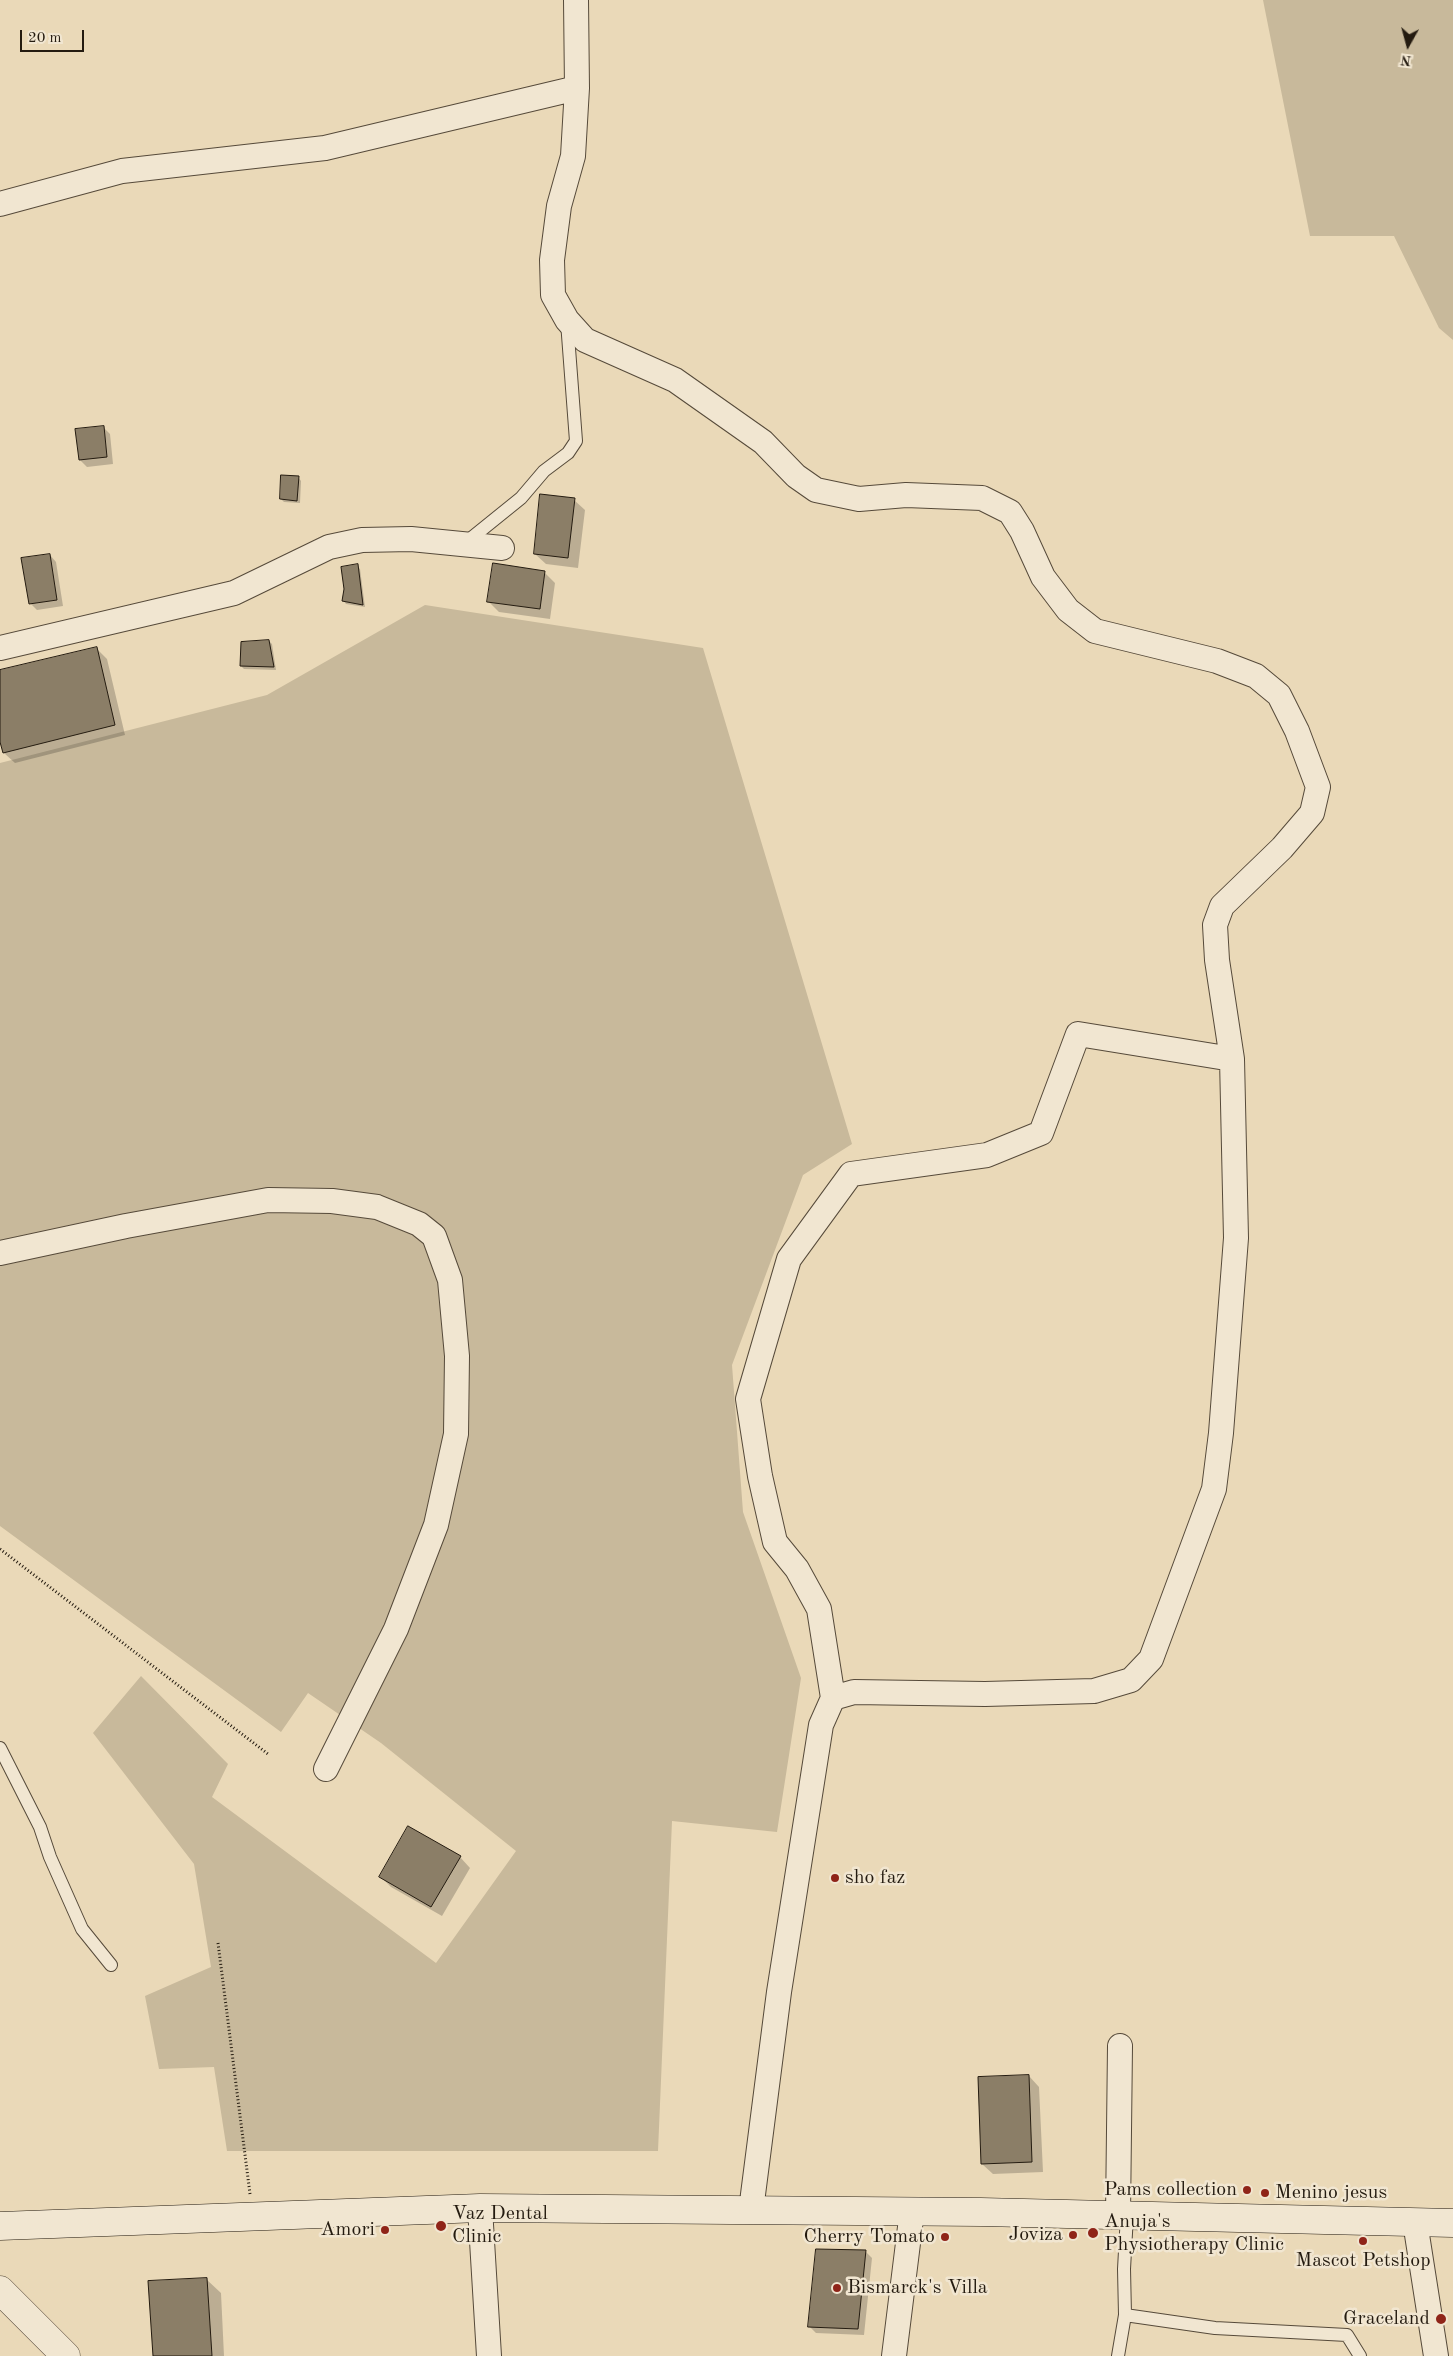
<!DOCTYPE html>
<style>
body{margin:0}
#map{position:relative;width:1453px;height:2356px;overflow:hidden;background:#ead9b8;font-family:"Old Standard TT",serif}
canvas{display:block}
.north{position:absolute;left:1383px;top:20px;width:50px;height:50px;-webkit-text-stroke:4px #f1e6d1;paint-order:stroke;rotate:187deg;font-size:14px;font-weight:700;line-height:20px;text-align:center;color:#241b10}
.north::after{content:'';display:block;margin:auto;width:18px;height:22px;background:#241b10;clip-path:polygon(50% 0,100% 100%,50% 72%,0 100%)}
.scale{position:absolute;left:20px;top:30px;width:64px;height:22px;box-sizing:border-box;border:2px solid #241b10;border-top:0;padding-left:6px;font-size:15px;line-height:18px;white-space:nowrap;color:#241b10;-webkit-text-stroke:4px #f1e6d1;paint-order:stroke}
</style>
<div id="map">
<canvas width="1453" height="2356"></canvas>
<div class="north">N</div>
<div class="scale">20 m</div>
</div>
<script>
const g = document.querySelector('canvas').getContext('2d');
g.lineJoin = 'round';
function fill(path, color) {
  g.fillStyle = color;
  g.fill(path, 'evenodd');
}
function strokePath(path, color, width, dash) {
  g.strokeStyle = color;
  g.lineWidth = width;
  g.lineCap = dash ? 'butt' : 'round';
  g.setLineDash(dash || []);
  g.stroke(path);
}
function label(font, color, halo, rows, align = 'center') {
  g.font = font + ' "Old Standard TT",serif';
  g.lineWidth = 5;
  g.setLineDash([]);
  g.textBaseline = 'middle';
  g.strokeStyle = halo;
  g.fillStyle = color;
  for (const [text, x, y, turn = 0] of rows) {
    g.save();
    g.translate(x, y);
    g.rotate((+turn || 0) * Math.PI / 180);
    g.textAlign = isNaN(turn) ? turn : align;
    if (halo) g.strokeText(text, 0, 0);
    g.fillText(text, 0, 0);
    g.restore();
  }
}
const green = new Path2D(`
 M1263,0H1453V340L1439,328L1394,236H1310Z
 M425,605L703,648L852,1144L803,1175L732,1365L743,1512L801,1678L777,1832L672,1821L658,2151H227L214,2067L159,2069L145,1996L211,1967L194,1864L93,1733L141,1676L228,1764L212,1797L436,1963L516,1851L381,1743L308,1693L281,1732L0,1526V763L267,695Z`);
const shadow = new Path2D(`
 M103,427L110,434L113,464L87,467L80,460Z
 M298,477L301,481L300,503L284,502L281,499Z
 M574,500L585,510L578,568L546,564L535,554Z
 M50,555L56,562L63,606L37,610L30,603Z
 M357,566L360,569L365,607L346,604L343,600Z
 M544,572L555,583L550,619L499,612L489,602Z
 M269,641L272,644L276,670L244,669L241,666Z
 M97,649L107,659L125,735L15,763L4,753L0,737V671Z
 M460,1857L470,1868L442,1916L391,1887L380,1876Z
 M1029,2076L1039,2087L1043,2172L993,2174L982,2164Z
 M865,2251L872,2258L864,2335L816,2333L809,2326Z
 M206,2279L221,2293L224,2356H154Z`);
const building = new Path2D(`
 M104,426L107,457L79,460L75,429Z
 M281,475L299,476L297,501L280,499Z
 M540,494L575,498L568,558L534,554Z
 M50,554L57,600L29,604L21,558Z
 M493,563L545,571L540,609L487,602Z
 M358,564L363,605L342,601L344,589L341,567Z
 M269,640L274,667L240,666L241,642Z
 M97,647L115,725L3,753L0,742V670Z
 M408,1826L461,1856L431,1907L379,1877Z
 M1029,2075L1032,2162L981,2164L978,2077Z
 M816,2249L866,2250L858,2329L808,2327Z
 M207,2278L212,2356H153L148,2281Z`);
const path = new Path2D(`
 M0,1549L268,1754
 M218,1943L250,2194`);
const service = new Path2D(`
 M464,544L521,498L544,471L568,453L576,441L567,322
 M0,1748L40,1827L50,1857L82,1929L111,1965
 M1127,2215L1124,2269L1125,2315L1215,2328L1347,2335L1360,2356
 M1118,2356L1125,2315`);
const minor = new Path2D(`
 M576,0L577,88L573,156L559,206L552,260L553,295L567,320L585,340L675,380L763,442L796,476L816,490L859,499L906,495L982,498L1010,512L1022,531L1043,577L1068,610L1095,631L1217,661L1256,676L1279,695L1297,731L1318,787L1312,813L1282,848L1222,906L1215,925L1217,960L1232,1059L1236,1238L1221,1433L1214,1489L1151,1659L1131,1680L1094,1691L985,1694L854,1692L833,1698L821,1725L779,1992L751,2210
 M0,204L122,171L325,148L577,88
 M0,648L234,593L329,547L362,540L411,539L502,548
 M0,1253L126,1226L268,1200L332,1201L377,1207L419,1224L434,1236L450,1280L457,1356L456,1434L436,1525L396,1629L326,1769
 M833,1698L819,1609L797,1569L775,1542L760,1476L748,1399L789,1259L851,1174L987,1155L1041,1133L1078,1034L1232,1059
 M480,2208L489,2356
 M1118,2215L1120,2046
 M1415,2222L1436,2356
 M894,2356L912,2211`);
const tertiary = new Path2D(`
 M0,2290L66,2356`);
const secondary = new Path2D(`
 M0,2226L480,2208L981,2212L1453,2223`);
const markers = [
 [835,1878,5,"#8f2418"],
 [1247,2190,5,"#8f2418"],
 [1265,2193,5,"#8f2418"],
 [441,2226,6,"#8f2418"],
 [385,2230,5,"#8f2418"],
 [1093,2233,6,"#8f2418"],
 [1073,2235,5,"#8f2418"],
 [945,2237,5,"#8f2418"],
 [1363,2241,5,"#8f2418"],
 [837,2288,5,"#8f2418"],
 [1441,2319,6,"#8f2418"]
];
const poiNames = [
 ["sho faz",845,1878],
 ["Pams collection",1237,2190,"right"],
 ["Menino jesus",1275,2193],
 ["Vaz Dental",452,2214],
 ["Clinic",452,2237],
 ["Anuja's",1104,2222],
 ["Physiotherapy Clinic",1104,2245],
 ["Amori",375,2230,"right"],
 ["Joviza",1063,2235,"right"],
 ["Cherry Tomato",935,2237,"right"],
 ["Mascot Petshop",1363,2261,"center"],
 ["Bismarck's Villa",847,2288],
 ["Graceland",1430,2319,"right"]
];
fill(green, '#c8b99b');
fill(shadow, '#0003');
fill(building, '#8b7e67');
strokePath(building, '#241b10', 1);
strokePath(service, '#564a3a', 14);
strokePath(minor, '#564a3a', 26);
strokePath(tertiary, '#564a3a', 29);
strokePath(secondary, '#241b10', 29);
strokePath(path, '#241b10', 3, [1, 2.5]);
strokePath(service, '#f1e6d1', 12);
strokePath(minor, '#f1e6d1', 24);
strokePath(tertiary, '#f1e6d1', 28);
strokePath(secondary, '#f1e6d1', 28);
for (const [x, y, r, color] of markers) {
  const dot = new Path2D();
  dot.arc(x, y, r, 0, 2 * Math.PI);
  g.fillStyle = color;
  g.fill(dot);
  strokePath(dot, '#f1e6d1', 2);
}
label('20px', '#241b10', '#f1e6d1', poiNames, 'left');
</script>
